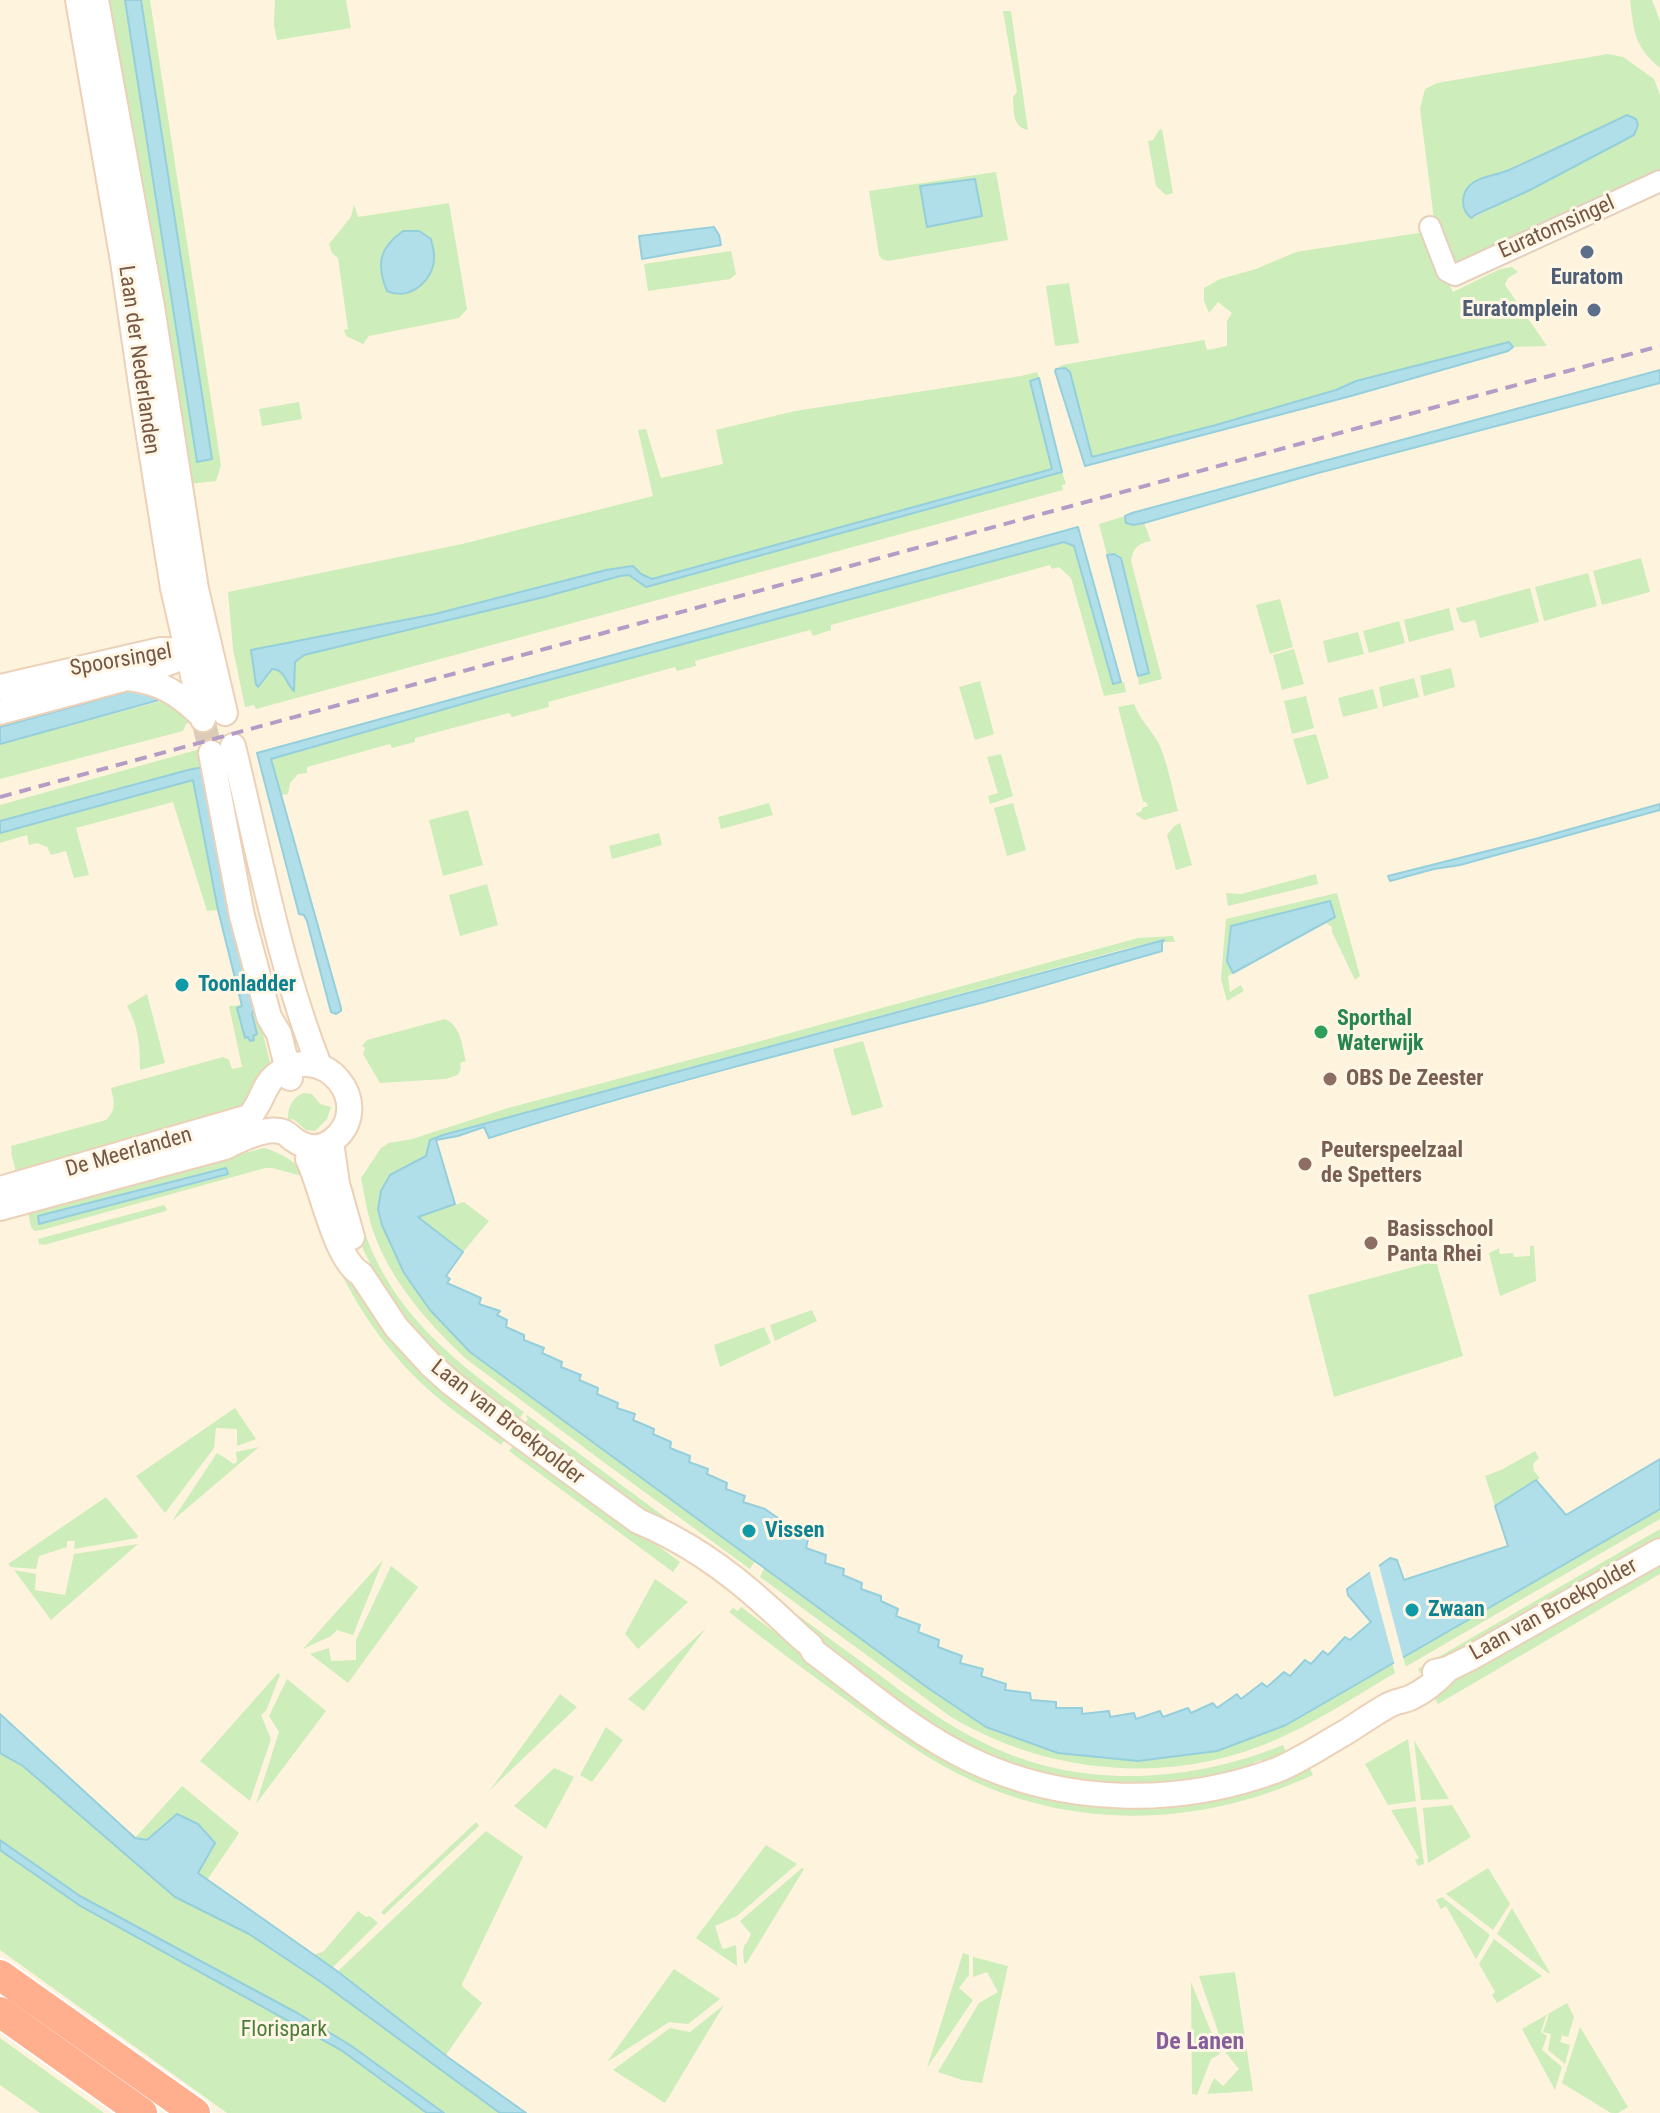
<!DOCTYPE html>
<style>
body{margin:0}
canvas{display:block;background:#fef3dd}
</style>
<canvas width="1660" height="2113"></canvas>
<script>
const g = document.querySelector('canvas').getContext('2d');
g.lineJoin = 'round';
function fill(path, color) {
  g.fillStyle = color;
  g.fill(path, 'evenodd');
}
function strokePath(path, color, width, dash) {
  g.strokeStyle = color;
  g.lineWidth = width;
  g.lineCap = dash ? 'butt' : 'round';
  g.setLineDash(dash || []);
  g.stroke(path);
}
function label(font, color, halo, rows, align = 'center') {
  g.font = font + ' "Roboto Condensed",sans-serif';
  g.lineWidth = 6;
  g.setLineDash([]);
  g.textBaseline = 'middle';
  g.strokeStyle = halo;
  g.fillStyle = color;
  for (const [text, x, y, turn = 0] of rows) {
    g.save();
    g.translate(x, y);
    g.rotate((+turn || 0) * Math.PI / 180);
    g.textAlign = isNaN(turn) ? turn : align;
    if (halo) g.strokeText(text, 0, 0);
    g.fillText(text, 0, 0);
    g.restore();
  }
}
const green = new Path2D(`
 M106,0H125L198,462L212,458L141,0H150L221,465L216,481L189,484Z
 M275,0H346L351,28L277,40L274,25Z
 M1630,0H1652L1660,21V68C1634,46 1634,32 1630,0Z
 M1011,11L1028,130C1012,127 1014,111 1013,97L1017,92L1003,11Z
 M1608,54L1623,57L1654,79L1660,95V173L1545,224L1516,234L1459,262L1450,258L1434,219L1420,109L1425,89L1437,83ZM1634,135L1528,191L1472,218L1473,182L1503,172L1578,139Z
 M1162,129L1173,193L1166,195L1156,186L1148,141L1153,140L1159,130Z
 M996,172L1008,240L888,261L882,259L879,255L869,191Z
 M449,203L467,309L459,318L369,336L363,344L346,336L344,330L348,329L338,258L332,253L329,244L351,217L354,204L358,217Z
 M1425,232L1428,244L1453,292L1500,269L1512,267L1518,272L1508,278L1505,285L1547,346L1513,347L1509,342L1496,345L1356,381L1336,390L1216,425L1091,458L1065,368L1056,369L1062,365L1204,340L1207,350L1227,346V321L1232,313L1218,302L1209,313L1204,301V288L1220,279L1256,269L1296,252Z
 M731,251L736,274L730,279L648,291L644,264Z
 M1069,283L1079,343L1055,346L1046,286Z
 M1037,372L1039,378L1030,381L1053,469L651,579L641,574L632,567L606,570L435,614L251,650L258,686L272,669C285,670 286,683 293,691L295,662L304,655L515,604L620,576L629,575L646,587L1062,472L1066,484L1062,485L1063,490L256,709L254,705L245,707L233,649L228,592L462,544L653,496L638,430L646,429L661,478L723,464L716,430L795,411L1021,376Z
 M299,402L302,419L262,426L259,409Z
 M1125,516L1126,524L1133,525L1144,523L1151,541C1138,543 1133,548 1131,561L1162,679L1139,685L1138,677L1149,673L1121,558L1114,554L1107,555L1099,524Z
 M1064,542L1074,546L1113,684L1124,682L1126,692L1104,696L1071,578L1059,567L1052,569L1050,565L831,625V630L813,636L810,630L695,661L696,666L677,671L675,667L548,702L549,707L512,717L509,713L415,738V742L392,748L390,744L307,767V773L298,774L290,783L288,794L281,795L271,759L281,754L504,692Z
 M1641,558L1650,592L1602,605L1593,571Z
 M1588,573L1597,606L1544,621L1535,587Z
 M1530,588L1539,622L1480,638L1475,620L1464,623L1460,621L1456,608Z
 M1280,599L1293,647L1270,654L1256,605Z
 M1449,608L1454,630L1409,642L1404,620Z
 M1399,621L1405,643L1369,653L1363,631Z
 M1358,632L1364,654L1328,663L1323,641Z
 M1294,649L1304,684L1282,690L1273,655Z
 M1451,668L1455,687L1424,696L1420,676Z
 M1414,678L1419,697L1383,707L1379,687Z
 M980,681L994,734L975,740L959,687Z
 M1373,689L1378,708L1343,717L1338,698Z
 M1306,696L1314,728L1292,734L1284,701Z
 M169,699L191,722L186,724L183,731L0,779V744Z
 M1134,704C1140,719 1150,729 1158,742C1168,763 1172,789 1178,811L1144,820L1135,814L1142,811V808L1148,806L1146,802H1143L1118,707Z
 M1316,734L1329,778L1307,785L1293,739Z
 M200,749L204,767L188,770L0,821V805Z
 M1001,754L1013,796L990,804L988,796L998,793L987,757Z
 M193,780L218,910L207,911L173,802L76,828L89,875L74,878L66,851L51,855L47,847L37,843L29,845L27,835L0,843V833Z
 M769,803L773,815L721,829L718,817Z
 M1013,803L1026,850L1007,856L994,808Z
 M468,810L483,865L443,876L429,820Z
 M1180,823L1192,865L1176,870L1167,835L1174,826Z
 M659,833L662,845L612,859L609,846Z
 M1316,874L1318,884L1228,906L1226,893L1241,894Z
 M487,884L498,925L460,936L449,895Z
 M1337,893L1360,976L1355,980L1332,932V927L1326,923L1228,976L1230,992L1241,985L1244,991L1227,1001L1221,979L1226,919ZM1329,901L1335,916L1232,972L1227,961L1231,926Z
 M1173,936L1175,942H1162V940L1124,949L443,1135L430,1140L427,1156L381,1191L378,1209L382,1225L404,1273L430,1310L470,1352L755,1561L750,1569L602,1461L465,1358C425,1320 385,1275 370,1221C366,1207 364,1192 361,1178L381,1148L389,1143L412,1139L508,1108L757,1042L1138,938Z
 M147,994L165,1063L140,1070C140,1046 139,1028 127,1006Z
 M242,1005V1007L237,1008L245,1037L253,1036L257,1034L252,1014L256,1006L270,1062L268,1073L246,1110L17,1176L11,1153L12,1152L11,1146L106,1120C117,1109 114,1102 111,1088L223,1057L229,1060L232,1069L242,1067L229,1006Z
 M445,1019C461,1026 462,1046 466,1061L460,1063L461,1068L458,1075L445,1079L380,1083L363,1054L365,1048L362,1046L367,1040Z
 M863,1041L883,1107L852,1116L833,1049Z
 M303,1093L312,1094L320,1104L331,1107L327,1119L315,1131L306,1130L293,1119L288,1120C288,1107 291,1099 303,1093Z
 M264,1148C281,1152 294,1163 309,1173L306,1177L272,1168H265L42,1230L34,1231L31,1227L26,1203L163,1174ZM226,1168L228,1175L39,1224L38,1216Z
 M353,1188C357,1204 360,1220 366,1236C395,1316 458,1364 524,1412L519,1419L498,1403V1401L488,1393L485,1396L431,1351L395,1307L379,1281L363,1249L344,1190Z
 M464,1202L489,1221L463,1252L418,1216Z
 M164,1205L167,1209L166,1211L44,1245L39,1244L38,1239Z
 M330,1244L353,1283L373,1312L508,1435L501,1445C471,1423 439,1402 413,1375C376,1337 349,1294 328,1245Z
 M1530,1246H1534L1536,1281L1500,1296L1489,1253L1499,1248L1500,1254L1513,1253L1514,1257L1530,1256Z
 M1436,1261L1463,1356L1334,1397L1308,1295Z
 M812,1310L817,1321L775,1341L770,1325Z
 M764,1327L771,1343L720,1367L714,1345Z
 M235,1408L256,1439L237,1446V1429L216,1428L214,1448L165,1513L136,1476Z
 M527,1415L743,1575L650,1520L522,1427L528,1419L526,1417Z
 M514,1445L553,1468L680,1562L673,1572L509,1451Z
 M259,1447L172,1521L217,1453L234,1464L237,1462L236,1452Z
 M1535,1451L1539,1458L1533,1464L1534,1471L1540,1478L1495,1506L1485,1476L1501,1470Z
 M106,1497L138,1536L137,1538L74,1549L75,1541H67V1547L39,1556L36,1569L11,1567L8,1564Z
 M1660,1509V1519L1407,1666L1405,1665L1403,1657Z
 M1660,1529V1543L1420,1673L1418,1669L1447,1652Z
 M138,1544L51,1620L14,1570L36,1574L35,1590L65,1595L74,1554Z
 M383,1560L353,1635L337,1630L331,1636L303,1649Z
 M1660,1561V1574L1438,1704L1432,1694Z
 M391,1566L418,1587L348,1683L310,1654L329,1648L331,1661L356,1660V1640Z
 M764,1568L928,1688L986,1727L1058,1753L1286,1725L1392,1663L1395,1673C1359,1694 1323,1718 1284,1736C1178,1786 1052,1777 951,1717L760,1577Z
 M655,1579L688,1602L638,1649L625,1634Z
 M756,1584C795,1613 834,1642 874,1671C910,1698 946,1725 986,1744C1080,1790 1189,1783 1283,1745L1286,1752L1269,1759V1762L1264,1764L1262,1760L1253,1763L1255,1770L1171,1788L1056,1781L955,1742L806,1637Z
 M741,1607L869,1702L1066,1799L1308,1764L1313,1775C1205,1825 1082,1831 973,1781C928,1761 889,1731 850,1703C809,1673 768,1643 729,1612L733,1608L738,1611Z
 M706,1628L644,1711L628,1699Z
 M278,1673L280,1675L266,1711L261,1715L271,1739L250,1801L200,1761Z
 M287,1679L326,1711L256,1804L279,1732L269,1716Z
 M560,1694L577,1707L490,1790Z
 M606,1727L623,1740L592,1782L580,1775Z
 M1408,1739L1416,1801L1388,1805L1365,1764Z
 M1414,1740L1449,1799L1421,1800Z
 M0,1753L23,1766L175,1897L249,1934L321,1982L500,2113H227L0,1950V1850L79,1905L148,1933L80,1896L0,1840Z
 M554,1768L574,1777L546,1829L514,1806Z
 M182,1786L239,1833L207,1880L197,1873L177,1814L147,1840L135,1838Z
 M1452,1805L1471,1837L1428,1863L1423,1808Z
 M1416,1807L1424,1864L1418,1866L1415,1860L1419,1858L1391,1810Z
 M476,1822L479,1826L384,1915L381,1912Z
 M486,1831L523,1857L462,1984L463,1987L482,2003L446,2055L337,1972Z
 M766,1845L797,1864L737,1916L715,1926L722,1948L724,1949L736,1945L737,1966L696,1938Z
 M802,1868L804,1869L746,1964L744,1963L743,1951L745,1944L747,1943L751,1934L740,1921Z
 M1488,1868L1510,1904L1493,1930L1446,1894Z
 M1442,1897L1490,1935L1476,1959L1446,1906L1441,1909L1436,1900Z
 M1512,1908L1550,1973H1548L1497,1934Z
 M358,1911L366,1917L370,1916L378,1923L332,1968L314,1955L324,1951Z
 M1494,1939L1542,1976L1497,2003L1492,1995L1495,1992L1479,1964Z
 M963,1953L969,1955V1975L959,1988L973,2000L927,2068Z
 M973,1957L1008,1966L982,2083L962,2080L938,2072L979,2003L998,1992L987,1972L973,1977Z
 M674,1969L720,1999L688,2024L669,2022L607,2062Z
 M1235,1972L1253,2091L1207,2094L1214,2078L1223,2086L1239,2069L1225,2052L1199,1976Z
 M1191,1982L1220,2054L1211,2059L1197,2095L1192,2094Z
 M1567,2003L1574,2017L1568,2037L1563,2036V2033L1560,2042L1570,2045L1565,2064L1548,2050L1551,2034L1543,2032L1549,2014L1546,2016L1541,2032L1547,2036L1542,2050L1562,2067L1555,2090L1522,2029Z
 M724,2005L665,2103L613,2070L670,2028L690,2032Z
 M1580,2027L1628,2107L1618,2113H1611L1562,2083Z
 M0,2038L104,2113H40L0,2085Z`);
const water = new Path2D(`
 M125,0H141L212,459L197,462Z
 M1627,115L1636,119L1638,125L1634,135L1528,191L1477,214L1471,218C1460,209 1460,191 1474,182C1483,176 1498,175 1509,170C1548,152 1588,134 1627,115Z
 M975,179L982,216L927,227L920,186Z
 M714,227L719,235L721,245L642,259L639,236Z
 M403,231H419L431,239C432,245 435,253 434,259C433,282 408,301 387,291C376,264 379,248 403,231Z
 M1509,342L1513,347L1508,351L1351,396L1085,466L1055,371L1056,369L1065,368L1070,372L1092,457L1216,425L1336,390L1356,381Z
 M1660,370V383L1318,473L1144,523L1133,525L1126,523L1125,516L1132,513Z
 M1039,378L1062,472L646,587L629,575L620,576L544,597L304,655L295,662L294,691C286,684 285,669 272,669L258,687L256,684L251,650L435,614L606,570L633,566L641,574L652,579L1052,469L1030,381Z
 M1078,527L1121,682L1113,684L1074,546L1064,542L504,692L271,759L341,1008V1011L336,1014L331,1012L307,921L304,915L299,914L257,753Z
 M1114,554L1121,558L1149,673L1138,676L1107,555Z
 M129,691H157L159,700L0,744V727Z
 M204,767L212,801L224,886L256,1006L252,1014L257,1034L253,1036L254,1040L250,1041L248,1037L245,1038L237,1008L242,1006L218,910L193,780L0,833V821L188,770Z
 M1660,804V810L1460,865L1434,869L1390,881L1388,876L1535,839Z
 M1330,901L1335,917L1233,973L1227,961L1231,926Z
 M1164,940L1162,943V951C1102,968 1042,987 981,1003C816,1045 651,1087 489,1138L484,1127L458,1136L436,1140L455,1204L418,1217L463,1252L446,1276L450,1279L447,1283L481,1298L479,1304L500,1311L497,1315L507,1320L506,1327L524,1335V1340L544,1348L542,1353L562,1362L561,1367L581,1375L579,1380L598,1388L597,1394L618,1403L617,1408L635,1414L633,1420L654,1429L653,1434L671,1442L670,1448L690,1456L689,1462L708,1469L707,1474L727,1483L726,1489L745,1496L743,1502L765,1509L808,1539L806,1548L826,1555L825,1563L844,1569L843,1575L862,1583L861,1589L881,1596V1601L898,1609L896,1616L920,1625L918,1632L939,1640L938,1647L962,1656L960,1663L983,1669L981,1676L1006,1684L1005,1690L1030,1693L1031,1700L1056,1702V1708H1082V1714L1109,1711L1110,1717L1134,1713L1136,1719L1160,1711L1163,1717L1188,1708L1191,1713L1213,1703L1217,1708L1237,1694L1241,1699L1262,1683L1267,1687L1284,1672L1290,1676L1305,1660L1311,1664L1323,1651L1328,1655L1345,1637L1350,1640L1371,1622L1348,1595L1347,1589L1390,1558L1397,1560L1404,1580L1508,1546L1495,1506L1536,1480L1566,1515L1660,1459V1509L1286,1725L1217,1751L1138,1761L1058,1753L986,1727L928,1688L470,1352L430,1310L404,1273L382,1225L378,1209L381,1191L390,1175L426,1156L430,1140L443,1135Z
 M226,1168L228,1174L39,1224L38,1216Z
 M0,1714L135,1838L147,1840L177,1814L198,1824L215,1843L198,1873L337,1971L449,2058L526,2113H500L321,1982L249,1934L175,1897L23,1766L0,1753Z
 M0,1840L80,1896L299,2014L350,2045L444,2113H427L341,2050L79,1905L0,1850Z`);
const pier = new Path2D(`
 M1378,1562L1404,1661L1395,1666L1369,1569Z`);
const secondaryTunnel = new Path2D(`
 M203,719L211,753`);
const tertiary = new Path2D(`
 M1430,227L1447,271L1455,275L1660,181`);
const secondary = new Path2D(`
 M78,0L123,261L144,405L173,588L203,719
 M96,0L152,307L196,589L225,713
 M129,678C161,682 180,694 203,717
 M0,687L161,650L188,651L199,658
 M0,712L127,678L173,661L184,654
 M233,746C259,852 279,964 319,1065
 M211,753L242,916L269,1017L279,1034L290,1078
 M331,1142L337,1184L352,1237
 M308,1159C322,1187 335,1260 361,1274L396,1327L430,1364L451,1383L514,1431L638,1521C686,1541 730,1572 768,1607C782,1619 795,1633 810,1645L814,1652C864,1689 913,1732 969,1759C1064,1805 1178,1807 1277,1770C1301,1760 1323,1745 1346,1732C1360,1723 1373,1714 1387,1706C1394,1702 1402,1701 1410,1698C1425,1691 1437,1681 1448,1669
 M0,1189L249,1117C261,1105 263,1086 275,1076C323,1036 378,1106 332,1141C319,1151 305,1148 293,1139C290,1137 287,1133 283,1132C268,1126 239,1140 225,1147L0,1208
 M1435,1672L1448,1669L1472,1657L1660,1551`);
const motorway = new Path2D(`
 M0,1975L195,2113
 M0,2012L142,2113`);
const rail = new Path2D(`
 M0,797L1660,346`);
const markers = [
 [1587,252,8,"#5c6f8a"],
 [1594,310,8,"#5c6f8a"],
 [182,985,8,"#0f9aa8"],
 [1321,1032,8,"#2e9e5b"],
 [1330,1079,8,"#8d6e63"],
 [1305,1164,8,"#8d6e63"],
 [1371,1243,8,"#8d6e63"],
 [749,1531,8,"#0f9aa8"],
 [1412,1610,8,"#0f9aa8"]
];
const streetNames = [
 ["Euratomsingel",1557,228,-24],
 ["Laan der Nederlanden",138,360,82],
 ["Spoorsingel",121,661,-10],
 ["De Meerlanden",129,1153,-16],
 ["Laan van Broekpolder",507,1423,38],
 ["Laan van Broekpolder",1554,1610,-29]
];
const serviceNames = [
 ["Euratom",1587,278],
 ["Euratomplein",1578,310,"right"]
];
const cultureNames = [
 ["Toonladder",198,985],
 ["Vissen",765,1531],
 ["Zwaan",1428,1610]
];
const leisureNames = [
 ["Sporthal",1337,1019],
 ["Waterwijk",1337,1044]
];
const educationNames = [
 ["OBS De Zeester",1346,1079],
 ["Peuterspeelzaal",1321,1151],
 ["de Spetters",1321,1176],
 ["Basisschool",1387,1230],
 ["Panta Rhei",1387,1255]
];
const parkNames = [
 ["Florispark",284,2030]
];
const neighbourhoodNames = [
 ["De Lanen",1200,2043]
];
fill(green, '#cdedbb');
fill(water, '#b0dfe9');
strokePath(water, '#96cfdc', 2);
fill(pier, '#fef3dd');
strokePath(secondaryTunnel, '#dcccb7', 24, [24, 12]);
strokePath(tertiary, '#e5d0bc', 24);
strokePath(secondary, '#ebd1b8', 28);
strokePath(motorway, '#fff', 34);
strokePath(tertiary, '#fff', 20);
strokePath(secondary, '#fff', 24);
strokePath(motorway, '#ffaf8d', 30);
strokePath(rail, '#b59cc7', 4, [12, 8]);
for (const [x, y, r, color] of markers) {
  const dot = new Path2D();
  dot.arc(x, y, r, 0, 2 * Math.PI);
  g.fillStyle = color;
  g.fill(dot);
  strokePath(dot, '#fff6e5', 3);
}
label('22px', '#765744', '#fff6e5', streetNames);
label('bold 22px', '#4e5e75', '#fff6e5', serviceNames);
label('bold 22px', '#0d838f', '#fff6e5', cultureNames, 'left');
label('bold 22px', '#27864d', '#fff6e5', leisureNames, 'left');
label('bold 22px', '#785e54', '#fff6e5', educationNames, 'left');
label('22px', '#4c7d3a', '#fff6e5', parkNames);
label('bold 24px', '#885e9a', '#fff6e5', neighbourhoodNames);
</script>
